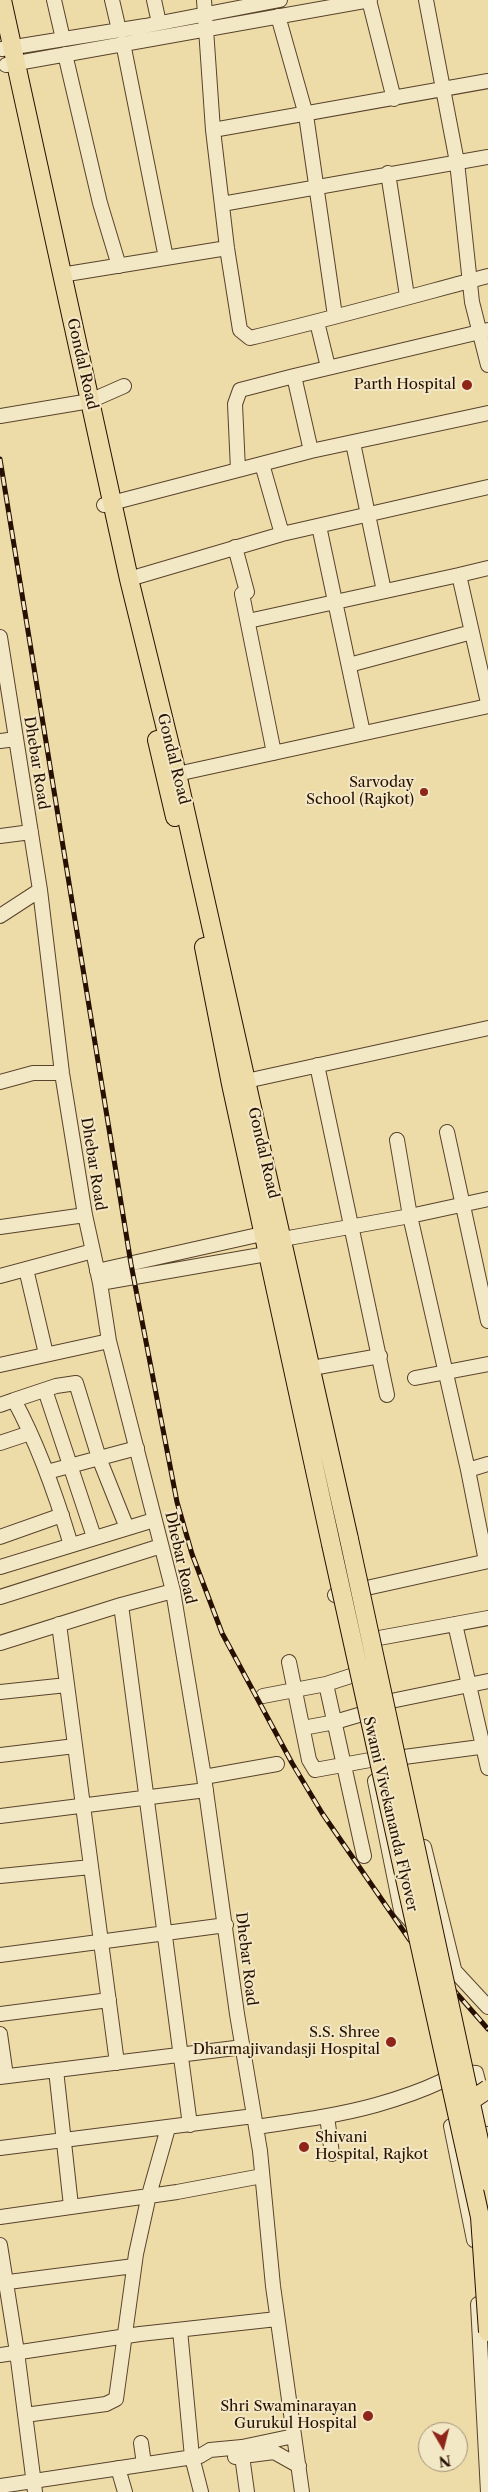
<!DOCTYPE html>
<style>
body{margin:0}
#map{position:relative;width:488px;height:2492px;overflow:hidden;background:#eddba8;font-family:"Libre Caslon Text",serif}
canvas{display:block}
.north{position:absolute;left:418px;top:2422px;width:50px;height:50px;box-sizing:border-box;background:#f3e8c6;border:1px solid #a19277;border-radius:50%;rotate:172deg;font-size:14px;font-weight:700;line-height:20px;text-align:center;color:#271001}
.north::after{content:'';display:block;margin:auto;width:18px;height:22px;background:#8f2418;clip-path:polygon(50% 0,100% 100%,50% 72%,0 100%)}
</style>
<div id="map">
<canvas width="488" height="2492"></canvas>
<div class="north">N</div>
</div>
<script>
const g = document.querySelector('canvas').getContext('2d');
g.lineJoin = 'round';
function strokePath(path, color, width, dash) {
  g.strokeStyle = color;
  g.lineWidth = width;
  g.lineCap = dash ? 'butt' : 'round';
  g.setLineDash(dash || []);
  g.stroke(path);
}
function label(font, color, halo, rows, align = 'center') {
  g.font = font + ' "Libre Caslon Text",serif';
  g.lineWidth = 4;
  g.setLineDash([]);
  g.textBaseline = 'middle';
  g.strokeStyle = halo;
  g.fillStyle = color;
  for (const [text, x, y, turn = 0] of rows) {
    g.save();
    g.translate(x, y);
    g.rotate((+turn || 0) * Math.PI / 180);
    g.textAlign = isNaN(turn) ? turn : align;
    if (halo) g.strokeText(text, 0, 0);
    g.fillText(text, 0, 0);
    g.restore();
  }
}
const minor = new Path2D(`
 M54,0L63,39
 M112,0L119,30
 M154,0L159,23
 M204,0L213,130L227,248L240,330L250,338C330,319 409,297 488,276
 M369,0L394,99
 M426,0L457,162L472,302L488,365
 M278,16L306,115L335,316
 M123,43L166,258
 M2,49L145,26L280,0
 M65,54L100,203L119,266
 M6,65L370,0
 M213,130L488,81
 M388,173L407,296
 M222,204L488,157
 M61,275L227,248
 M317,322L328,367
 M0,416L90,401L124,386
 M353,443L384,591
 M311,451L294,376L488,330
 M262,464L282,534
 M238,470L235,404L240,390L294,376
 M104,505L311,451L488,413
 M319,526L363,733
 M235,547L247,592L242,594L274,753
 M459,575L488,568
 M129,579L282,534L488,487
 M248,621L459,575L488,703
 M0,637L40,890L62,1073L85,1215L100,1283L109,1341L173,1591L204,1777L237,2014L260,2151L273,2286L302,2492
 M349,665L472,632
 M0,741L16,739
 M177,774L488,706
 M0,836L31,832
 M0,916L40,890
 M317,1065L387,1395
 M0,1082L33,1073H62
 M237,1083L488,1028
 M447,1132L488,1321
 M397,1140L410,1216L468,1470L486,1561
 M0,1227L85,1215
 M283,1239L410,1216L488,1199
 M26,1269L46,1354
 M97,1271L271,1232
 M0,1276L93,1251
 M100,1283L278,1252
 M0,1365L109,1341
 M312,1368L380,1356
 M415,1378L488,1364
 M45,1390L94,1537
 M14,1400L56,1386L76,1383L99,1458L127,1528
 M0,1405L14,1400C39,1446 56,1495 71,1545
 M0,1443L30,1433
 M468,1470L488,1464
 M47,1472L137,1448
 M0,1537L62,1515
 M0,1567L154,1520
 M335,1595L488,1561
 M0,1597L161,1546
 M121,1605L190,2125
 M59,1624L117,2063
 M455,1624L488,1768
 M379,1638L488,1618
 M0,1643L121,1605L173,1591
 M289,1662L309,1760L315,1770L370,1760
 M326,1684L364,1856
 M0,1692L67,1685
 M263,1696L326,1684L354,1675
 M391,1701L488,1681
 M303,1728L335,1722L362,1714
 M0,1755L75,1746
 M404,1757L488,1746
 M204,1777L277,1764
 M375,1781L401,1910L415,1926
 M0,1816L206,1790
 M424,1847L454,1969
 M0,1876L91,1867
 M439,1954L488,2007
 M0,1955L226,1925
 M0,2014L109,2000
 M0,2034L6,2076
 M56,2070L71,2206
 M0,2077L243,2047
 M327,2116L332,2154
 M451,2126L474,2240
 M256,2127C296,2121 336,2116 376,2105C397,2099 421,2091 440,2082C454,2075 461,2071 476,2073L488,2119
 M0,2148L254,2116
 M0,2217L177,2192L262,2176
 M0,2245L17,2352L35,2492
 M0,2283L134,2266
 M478,2304L488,2492
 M180,2330L192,2457L201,2492
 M0,2355L140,2334L277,2319
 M25,2415L106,2404L116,2399L136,2254L149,2195L168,2128
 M141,2443L144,2464
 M242,2456L247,2492
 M235,2457L274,2452L299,2466
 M118,2468L125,2492
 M0,2486L200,2456L210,2450L242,2447L294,2436`);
const major = new Path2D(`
 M2,0L129,579L177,774L349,1539
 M157,740L175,817
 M204,947L231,1084L331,1544`);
const rail = new Path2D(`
 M0,459L131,1264L177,1502L192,1554L222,1633L292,1763L322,1813L409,1939L488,2029`);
const majorBridge = new Path2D(`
 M349,1539L488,2182
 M331,1544L480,2217L488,2332
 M469,2102L488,2089`);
const markers = [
 [467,385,6,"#8f2418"],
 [424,792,5,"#8f2418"],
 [391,2042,6,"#8f2418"],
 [304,2147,6,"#8f2418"],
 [368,2416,6,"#8f2418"]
];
const streetNames = [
 ["Gondal Road",82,364,77],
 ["Gondal Road",173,759,76],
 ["Dhebar Road",36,763,81],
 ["Gondal Road",263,1153,77],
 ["Dhebar Road",93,1164,81],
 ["Dhebar Road",180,1558,77],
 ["Swami Vivekananda Flyover",390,1814,77],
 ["Dhebar Road",246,1959,83]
];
const poiNames = [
 ["Parth Hospital",456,385],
 ["Sarvoday",414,783],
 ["School (Rajkot)",414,800],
 ["S.S. Shree",380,2033],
 ["Dharmajivandasji Hospital",380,2050],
 ["Shivani",315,2138,"left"],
 ["Hospital, Rajkot",315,2155,"left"],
 ["Shri Swaminarayan",357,2407],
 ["Gurukul Hospital",357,2424]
];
strokePath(minor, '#58432b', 16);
strokePath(major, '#271001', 20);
strokePath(minor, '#f3e8c6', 14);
strokePath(major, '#eddba8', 18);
strokePath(rail, '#271001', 5);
strokePath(rail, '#f3e8c6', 3, [9]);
strokePath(majorBridge, '#271001', 20, []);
strokePath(majorBridge, '#eddba8', 18);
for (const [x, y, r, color] of markers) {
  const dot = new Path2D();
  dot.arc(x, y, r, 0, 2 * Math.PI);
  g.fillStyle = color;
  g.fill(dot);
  strokePath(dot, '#f3e8c6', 2);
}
label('15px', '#271001', '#f3e8c6', streetNames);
label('15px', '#271001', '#f3e8c6', poiNames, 'right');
</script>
